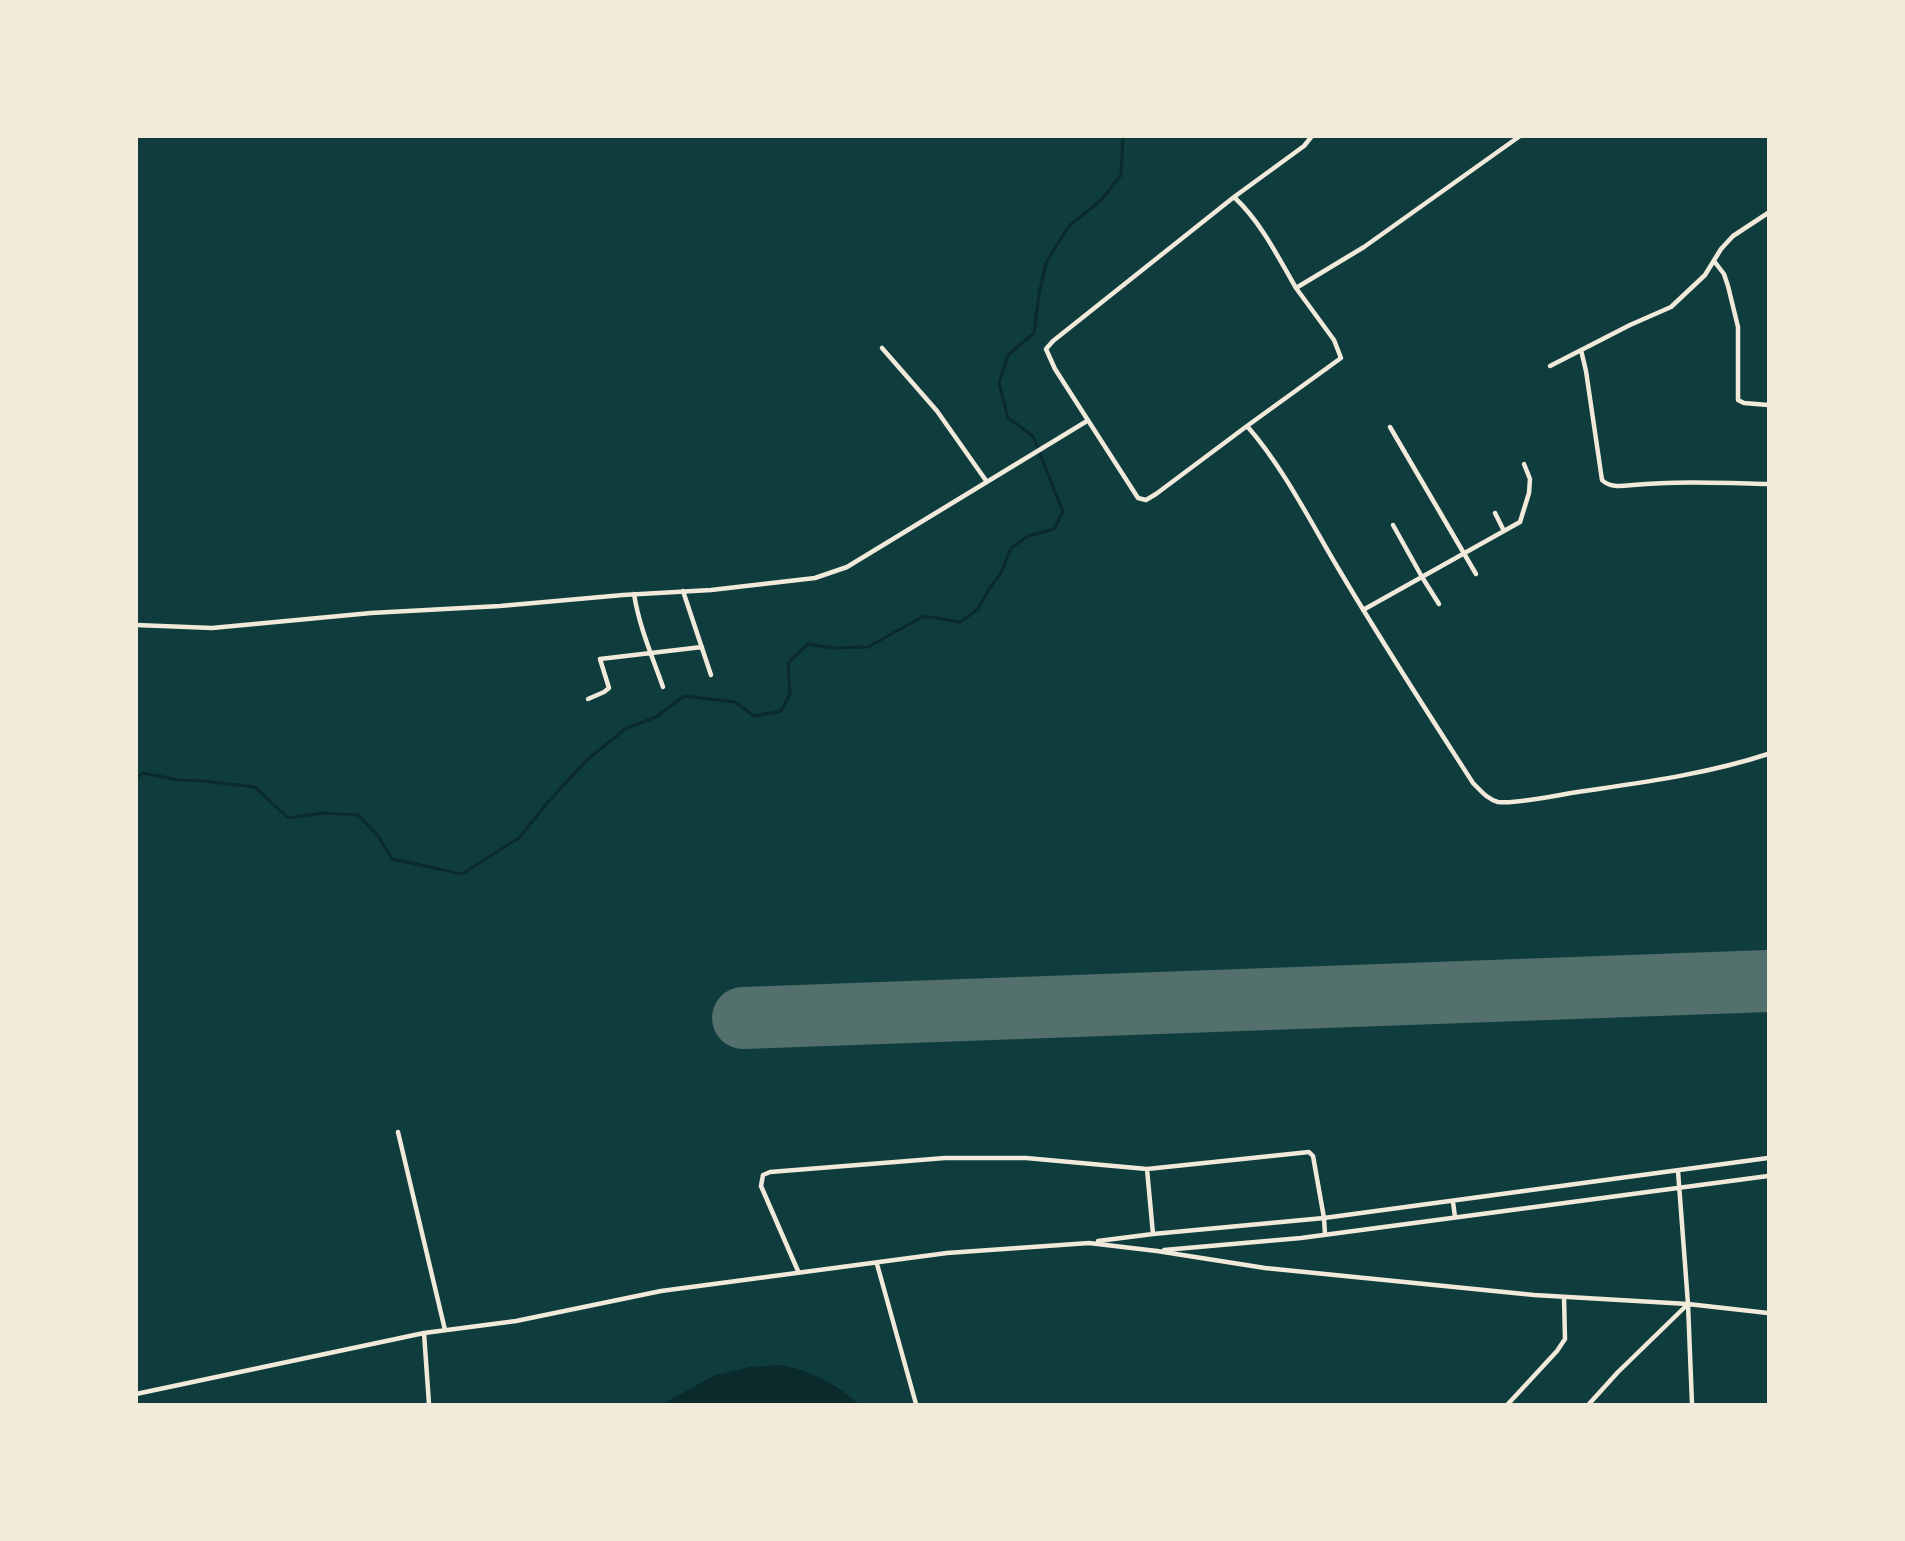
<!DOCTYPE html>
<style>
body{margin:0}
#map{position:relative;width:1905px;height:1541px;overflow:hidden;background:#0f3d3e;font-family:Inter,sans-serif}
canvas{display:block}
.frame{position:absolute;inset:0;border:138px solid #f1e9da;pointer-events:none}
</style>
<div id="map">
<canvas width="1905" height="1541"></canvas>
<div class="frame"></div>
</div>
<script>
const g = document.querySelector('canvas').getContext('2d');
g.lineJoin = 'round';
function fill(path, color) {
  g.fillStyle = color;
  g.fill(path, 'evenodd');
}
function strokePath(path, color, width, dash) {
  g.strokeStyle = color;
  g.lineWidth = width;
  g.lineCap = dash ? 'butt' : 'round';
  g.setLineDash(dash || []);
  g.stroke(path);
}
const water = new Path2D(`
 M783,1365C812,1372 836,1383 858,1404H663L715,1375L750,1367Z`);
const stream = new Path2D(`
 M136,778L143,773L178,780L204,781L255,787L288,818L323,813L358,815L378,836L392,859L462,874L519,838L547,803L587,760L625,729L656,717L684,696L735,702L754,716L781,711L790,694L788,663L808,644L832,648L868,647L924,616L960,622L978,609L991,586L1001,573L1011,548L1028,536L1054,529L1063,512L1033,436L1008,418L999,383L1008,355L1034,333L1039,294L1046,263L1068,227L1101,200L1121,175L1123,136`);
const runway = new Path2D(`
 M743,1018L1768,981`);
const minor = new Path2D(`
 M1520,136L1364,247L1296,288L1334,340L1341,358L1247,426C1284,468 1312,525 1341,573C1383,644 1428,713 1473,783C1481,791 1487,799 1498,802C1513,804 1555,796 1571,793C1637,783 1704,775 1768,754
 M1234,197L1304,146L1312,136
 M1714,261L1724,274L1728,286L1738,327V400L1744,403L1768,405
 M882,348L937,411L987,482
 M1581,350L1586,371L1602,480C1610,488 1622,486 1633,485C1678,481 1723,483 1768,484
 M1550,366L1630,325L1671,307L1705,275L1721,249L1733,236L1768,213
 M1247,426L1156,494L1146,500L1138,498L1055,369L1046,349L1053,341L1234,197C1261,222 1278,257 1296,288
 M1390,427L1476,574
 M1495,513L1504,531
 M1393,525L1422,577L1439,604
 M683,591L711,675
 M634,594C639,626 652,656 663,687
 M1363,610L1520,522L1529,493L1530,479L1524,464
 M136,625L212,628L371,613L500,606L623,595L711,590L815,578L847,567L1087,421
 M588,699L604,692L609,688L600,659L702,647
 M398,1132L445,1330
 M1147,1169L1153,1234
 M1678,1171L1688,1304L1692,1404
 M1453,1202L1455,1217
 M1098,1241L1153,1234L1324,1218L1768,1158
 M1164,1250L1301,1238L1768,1176
 M877,1264L916,1404
 M798,1271L761,1186L763,1175L770,1172L945,1158H1026L1147,1169L1309,1152L1313,1156L1324,1218L1325,1234
 M424,1333L429,1404
 M136,1394L424,1333L516,1321L661,1291L947,1253L1089,1243L1157,1251L1265,1268L1534,1295L1688,1304L1768,1313
 M1508,1404L1557,1351L1565,1339L1564,1297
 M1589,1404L1618,1372L1688,1304`);
fill(water, '#0a2a2b');
strokePath(stream, '#0a2a2b', 3);
strokePath(runway, '#53706d', 62);
strokePath(minor, '#f1e9da', 4.5);
</script>
